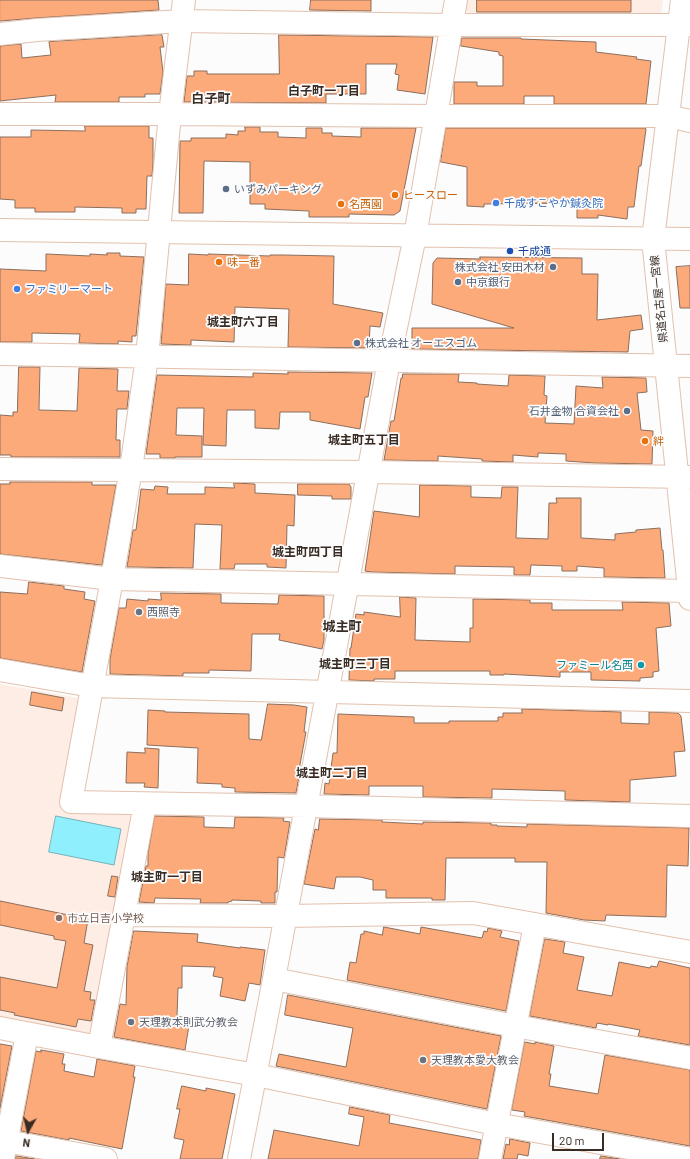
<!DOCTYPE html>
<meta charset="utf-8">
<style>
body{margin:0}
#map{position:relative;width:690px;height:1159px;overflow:hidden;background:#fcfcfc;font-family:Barlow,sans-serif}
canvas{display:block}
.north{position:absolute;left:8px;top:1111px;width:40px;height:40px;-webkit-text-stroke:3px #fcfcfc;paint-order:stroke;rotate:188deg;font-size:11px;font-weight:700;line-height:16px;text-align:center;color:#392c25}
.north::after{content:'';display:block;margin:auto;width:14px;height:18px;background:#392c25;clip-path:polygon(50% 0,100% 100%,50% 72%,0 100%)}
.scale{position:absolute;left:552px;top:1133px;width:52px;height:18px;box-sizing:border-box;border:2px solid #392c25;border-top:0;padding-left:5px;font-size:12px;line-height:14px;white-space:nowrap;color:#392c25;-webkit-text-stroke:3px #fcfcfc;paint-order:stroke}
</style>
<div id="map">
<canvas width="690" height="1159"></canvas>
<div class="north">N</div>
<div class="scale">20 m</div>
</div>
<script>
const g = document.querySelector('canvas').getContext('2d');
g.lineJoin = 'round';
function fill(path, color) {
  g.fillStyle = color;
  g.fill(path, 'evenodd');
}
function strokePath(path, color, width, dash) {
  g.strokeStyle = color;
  g.lineWidth = width;
  g.lineCap = dash ? 'butt' : 'round';
  g.setLineDash(dash || []);
  g.stroke(path);
}
function label(font, color, halo, rows, align = 'center') {
  g.font = font + ' Barlow,"Noto Sans JP",sans-serif';
  g.lineWidth = 3.5;
  g.setLineDash([]);
  g.textBaseline = 'middle';
  g.strokeStyle = halo;
  g.fillStyle = color;
  for (const [text, x, y, turn = 0] of rows) {
    g.save();
    g.translate(x, y);
    g.rotate((+turn || 0) * Math.PI / 180);
    g.textAlign = isNaN(turn) ? turn : align;
    if (halo) g.strokeText(text, 0, 0);
    g.fillText(text, 0, 0);
    g.restore();
  }
}
const built = new Path2D(`
 M467,0H663L661,17L470,15L465,9Z
 M0,684L78,698L82,703L61,810L131,811L138,816L90,1037L0,1021Z`);
const water = new Path2D(`
 M56,816L121,829L114,865L49,852Z`);
const building = new Path2D(`
 M0,0H158L159,10L36,18L0,21Z
 M311,0H371V11L310,10Z
 M477,0H631V12H477Z
 M162,35L164,47H160L163,72L160,94H145V97H119V102H55L56,95L0,101V46L21,44L22,58L51,55L49,42Z
 M279,35L433,37L425,94L397,90L399,75L395,74L397,64H366V94H326V103L184,102L187,76H194V71H207V74H279Z
 M462,38H521V39L596,42V52L637,57L636,59L651,61L646,104H554V96H524V104H454V82H477V86H503V56L499,55V52L461,46Z
 M85,126H149V138H153V163L152,176H147L146,209H136V213H122V208L75,207V212H35V208H15V200L0,199V137H31V130L85,131Z
 M245,127H260V132H278V137L306,138V128H322V133H332V136L361,137V128H416L400,211L394,215L349,214V217H309V211L265,209V204H250V162L204,161L203,213H179L180,141H191V138H226V134L238,135V131H245Z
 M446,128H645L646,129L641,166H639L634,207H628L627,219L598,215V218H577V203L484,204V207L467,206V167L441,162Z
 M107,253H120V256L144,257L136,336H132V342L118,341V344L79,343L80,334L32,333V342H0V269L46,271V254L90,256V254L107,255Z
 M189,254L208,255V254L270,256V255H283L334,256L333,304L383,313L380,327L370,326L369,348L288,347L289,309L235,307L234,342L191,340V345L161,344L166,284L188,285Z
 M480,257L582,258V274H598L597,320L641,315L643,329L630,331L628,352L412,349V328H514L432,304L433,263L437,258L480,259Z
 M690,266V308H680L676,267Z
 M19,367H40L39,410L77,411L79,368L118,369L117,391H129L127,409H117L116,440H120V457H11V455H0V415L13,416V412H17Z
 M288,372L372,373L368,397H365L360,429L310,420V412H280L279,429L255,428V410H227L226,446L203,445L204,408H177L176,435L202,436V457H175V458H160V454H146L157,375L253,377V373L288,374Z
 M403,374H459L458,382L477,383V384L508,386L509,375L545,376L544,395L547,396L545,423L574,424L576,386L603,388L602,377L646,378L647,392L637,393L641,430L653,431L652,464L595,463L566,461V454L538,453V457L513,455V462L482,461V459L438,456V461L384,460L391,421H394L401,378H402Z
 M10,482H92V485H116L102,565L0,554V484H10Z
 M234,483L255,484V493L295,495L294,526L287,525L286,568L267,567V564H235L234,569H220L222,525L195,524L193,568L127,567L133,530H136L141,489L154,490L155,486L168,487L167,494H205V487L234,488Z
 M298,484H349L351,487V499H332V496L298,495Z
 M420,485L471,486V497L501,498L502,487H518L516,538L548,539L549,503H557L556,498H581V538L615,540V534L636,532V530L660,528L662,550H663L665,578L604,577V568L577,566V571H562V566L531,565L530,575H514V567L455,566V574L372,572L365,571L374,511L419,517Z
 M29,582L64,586V589L85,592L84,599L95,601L82,672L0,658V592L27,594Z
 M161,593L221,594V603L278,604L279,595L324,596V640L322,649L279,640L280,634H252L251,671L209,670V673H183V676L110,674V659L119,608H126L127,599L148,601V599L161,600Z
 M400,597L416,598L415,640L470,642V628H473V599L530,600V603H552V610H623L622,602L669,603L671,626L656,628L659,671L653,672V677L640,678V681L591,680V672H560V677L504,674V675H490V671H395V679H374V681L349,680L350,648H351L356,614L364,615V612L400,617Z
 M32,692L64,698L62,711L30,705Z
 M268,704L294,705L307,707L304,732H306L299,770L300,771L296,793L235,792V788L222,787V784L197,783L198,748L147,745L148,710L165,711V712L249,714V739L261,740Z
 M522,709L621,712V723L649,724V712L678,713L681,716L685,751L674,752L676,776L630,780V802L565,800V791L492,789V798L423,797V786H369V795L324,794L325,783L329,784L333,753H337L338,714L414,717V723H449V721H498V717H503V713H522Z
 M145,748L159,749L158,788L144,787L145,783H126L127,752L145,753Z
 M155,816L204,817V827L234,828L235,817L284,818L283,821L290,822L284,858L278,857L277,892H275V903H261V901L232,900V901L228,902V903H200L201,899L155,898L154,903L139,902L146,866H148V854Z
 M320,819L382,820V822L423,824V822L491,823V825H497V826L527,827V824L689,828L688,866L667,865L666,917L606,915L605,921L584,920L546,913L547,862H515V858H446L445,900H432V898H386V890H373V880L360,877H336L334,889L304,884L315,829L318,830Z
 M112,876L118,877L115,897L108,896Z
 M0,901L88,919L84,943L93,945L84,991L91,992L90,1000H95L91,1021L78,1019L76,1027L14,1015L15,1013L0,1010V977L57,988L66,941L54,939V936L0,925Z
 M384,927L420,934L421,927L482,938L484,931L487,932L488,928L502,931L500,937L519,941L506,1011L347,980L350,962L356,963L361,934H364V931L382,935Z
 M134,931L198,934L197,942L240,948V947L265,950L260,985L249,983L245,1001L220,996L223,978L213,976L215,967L182,966V988H178L177,1016L190,1019L185,1050L114,1037L120,1004L126,1005L127,967Z
 M545,939L565,942L563,953L584,957L577,990L612,996L619,962L650,968L651,966L657,967L659,961L690,968V1045L638,1036L640,1030L608,1024V1025L597,1023L596,1028L530,1016Z
 M288,995L501,1036L487,1109L276,1066L279,1054L346,1067L353,1028L285,1015Z
 M525,1042L535,1044V1042L554,1046L549,1074H551L549,1086L586,1092L598,1094L605,1055L690,1070V1146L524,1116L525,1112L512,1110Z
 M0,1044L12,1046L0,1108Z
 M41,1050L64,1054L62,1064H65L64,1071L94,1077L97,1059L135,1066L133,1077H135L122,1149L69,1138V1140L21,1131L36,1051L41,1052Z
 M182,1086L206,1091V1088L235,1094L222,1159H180L184,1140L174,1138L180,1109H177Z
 M350,1107L390,1115L389,1123L481,1140L478,1159H268L274,1130L359,1146L364,1117L349,1114Z
 M510,1139L530,1143L528,1156L518,1154L517,1159H503L506,1144L509,1145Z
 M16,1156L35,1159H16Z
 M601,1156L620,1159H600Z`);
const minor = new Path2D(`
 M184,0L170,114L147,357L131,469L112,579L71,802L306,806L690,816
 M0,34L37,30L182,21L451,25H690
 M0,114H170L435,116H668L690,121
 M0,230L690,239
 M0,354L690,366
 M0,469L368,472L690,477
 M0,566L112,579L690,591
 M0,670L92,686L690,701
 M125,915L286,916L473,913L690,952
 M274,979L515,1026L690,1058
 M0,1028L99,1047L256,1075L496,1124L690,1159
 M99,1047L145,804
 M0,1140L106,1159
 M3,1159L27,1034
 M239,1159L274,979L389,361L415,236L456,0
 M490,1159L535,924`);
const major = new Path2D(`
 M682,0L653,239L690,599`);
const markers = [
 [226,189,4,"#5c6f8a"],
 [395,195,4,"#e8710a"],
 [496,203,4,"#3f7fe0"],
 [341,204,4,"#e8710a"],
 [510,251,4,"#1a4fb4"],
 [219,262,4,"#e8710a"],
 [553,267,4,"#5c6f8a"],
 [458,282,4,"#5c6f8a"],
 [17,289,4,"#3f7fe0"],
 [357,343,4,"#5c6f8a"],
 [627,411,4,"#5c6f8a"],
 [645,441,4,"#e8710a"],
 [139,612,4,"#6b7280"],
 [641,665,4,"#0f9aa8"],
 [59,918,4,"#8d6e63"],
 [131,1022,4,"#6b7280"],
 [423,1060,4,"#6b7280"]
];
const serviceNames = [
 ["いずみパーキング",234,189],
 ["株式会社 安田木材",545,267,"right"],
 ["中京銀行",466,282],
 ["株式会社 オーエスゴム",365,343],
 ["石井金物 合資会社",619,411,"right"]
];
const foodNames = [
 ["ヒースロー",403,195],
 ["名西園",349,204],
 ["味一番",227,262],
 ["絆",653,441]
];
const shopNames = [
 ["千成すこやか鍼灸院",504,203],
 ["ファミリーマート",25,289]
];
const transitNames = [
 ["千成通",518,251]
];
const streetNames = [
 ["県道名古屋一宮線",659,299,-96]
];
const worshipNames = [
 ["西照寺",147,612],
 ["天理教本則武分教会",139,1022],
 ["天理教本愛大教会",431,1060]
];
const cultureNames = [
 ["ファミール名西",633,665]
];
const educationNames = [
 ["市立日吉小学校",67,918]
];
const neighbourhoodNames = [
 ["白子町一丁目",324,91],
 ["城主町六丁目",243,322],
 ["城主町五丁目",364,440],
 ["城主町四丁目",308,552],
 ["城主町三丁目",355,664],
 ["城主町二丁目",332,773],
 ["城主町一丁目",167,877]
];
const quarterNames = [
 ["白子町",211,99],
 ["城主町",342,627]
];
fill(built, '#feede4');
fill(water, '#8feffc');
strokePath(water, '#75b4bc', 1);
fill(building, '#fcaa79');
strokePath(building, '#8c6e5d', 1);
strokePath(minor, '#e2c1ae', 24);
strokePath(major, '#e2c1ae', 24);
strokePath(minor, '#fff', 22);
strokePath(major, '#fff', 22);
for (const [x, y, r, color] of markers) {
  const dot = new Path2D();
  dot.arc(x, y, r, 0, 2 * Math.PI);
  g.fillStyle = color;
  g.fill(dot);
  strokePath(dot, '#fcfcfc', 1.5);
}
label('11px', '#4e5e75', '#fcfcfc', serviceNames, 'left');
label('11px', '#c56008', '#fcfcfc', foodNames, 'left');
label('11px', '#366cbe', '#fcfcfc', shopNames, 'left');
label('11px', '#164399', '#fcfcfc', transitNames, 'left');
label('11px', '#392c25', '#fcfcfc', streetNames);
label('11px', '#5b616d', '#fcfcfc', worshipNames, 'left');
label('11px', '#0d838f', '#fcfcfc', cultureNames, 'right');
label('11px', '#785e54', '#fcfcfc', educationNames, 'left');
label('bold 12px', '#392c25', '#fcfcfc', neighbourhoodNames);
label('bold 13px', '#392c25', '#fcfcfc', quarterNames);
</script>
